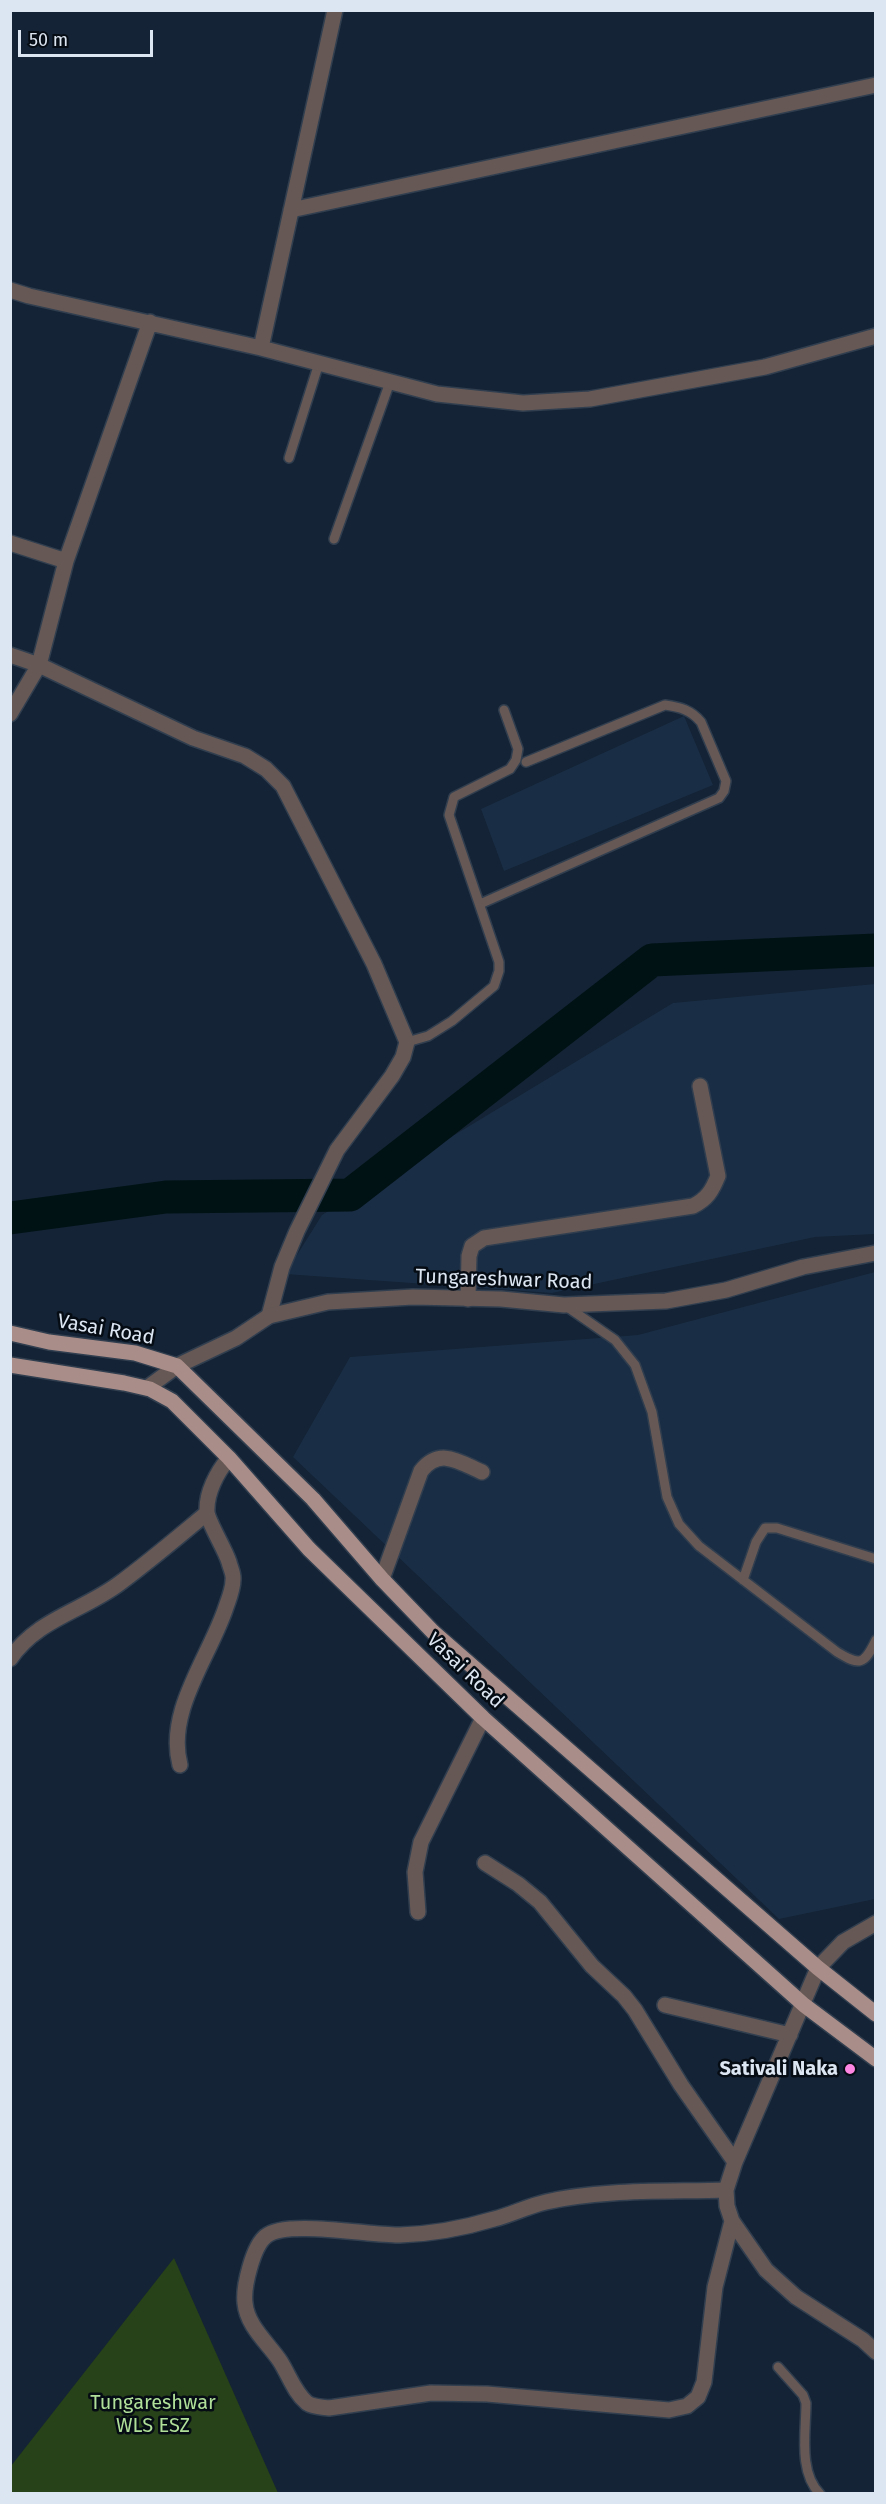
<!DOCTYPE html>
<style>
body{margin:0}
#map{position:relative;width:886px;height:2504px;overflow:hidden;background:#142335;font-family:"Fira Sans",sans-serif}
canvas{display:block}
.frame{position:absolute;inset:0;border:12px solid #dce6f2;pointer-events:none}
.scale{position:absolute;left:18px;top:30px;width:135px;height:27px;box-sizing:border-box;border:3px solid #dce6f2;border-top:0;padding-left:8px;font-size:18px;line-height:21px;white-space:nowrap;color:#dce6f2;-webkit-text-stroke:4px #060c14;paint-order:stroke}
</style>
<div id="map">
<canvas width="886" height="2504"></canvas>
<div class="frame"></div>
<div class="scale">50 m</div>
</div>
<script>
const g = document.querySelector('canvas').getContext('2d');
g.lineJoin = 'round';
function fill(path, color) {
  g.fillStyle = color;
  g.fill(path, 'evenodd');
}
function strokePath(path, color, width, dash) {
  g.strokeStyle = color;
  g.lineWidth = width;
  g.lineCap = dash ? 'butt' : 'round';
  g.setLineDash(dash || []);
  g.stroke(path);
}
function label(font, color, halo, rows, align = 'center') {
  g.font = font + ' "Fira Sans",sans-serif';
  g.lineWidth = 5;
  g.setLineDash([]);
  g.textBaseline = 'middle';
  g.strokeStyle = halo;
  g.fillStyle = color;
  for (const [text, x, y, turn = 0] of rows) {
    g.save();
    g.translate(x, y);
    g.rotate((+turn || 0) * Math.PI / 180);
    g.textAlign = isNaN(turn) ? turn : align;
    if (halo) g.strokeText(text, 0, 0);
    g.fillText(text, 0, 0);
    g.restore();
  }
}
const built = new Path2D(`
 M684,716L713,785L504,871L481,809Z
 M875,984V1234L815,1237L552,1293L285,1274L322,1215L673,1003Z
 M875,1272V1899L779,1919L293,1457L350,1357L638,1335Z`);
const green = new Path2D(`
 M174,2258L278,2493H11V2466Z`);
const river = new Path2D(`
 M10,1218L166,1197L350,1195L652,960L876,950`);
const service = new Path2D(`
 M289,458L319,363
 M334,539L390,382
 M480,904L719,798L724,791L726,781L701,722C691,710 680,707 665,705L526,762
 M407,1042L428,1036L452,1021L494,986L499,971V962L449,815L454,797L510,769L516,760L518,749L504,710
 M566,1306L615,1340L635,1365L652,1412L667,1497L679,1524L699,1546L837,1652C860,1666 864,1665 876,1640
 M743,1580L756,1542L765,1528H777L876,1559
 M778,2367L803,2395L806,2403C806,2431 798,2472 820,2494`);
const minor = new Path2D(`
 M291,210L876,85
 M10,290L29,296L261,348L437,394L523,403L590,399L765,367L876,336
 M261,348L335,10
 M10,543L66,561
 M10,655L39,665L193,738L245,756L266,769L283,786L374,964L407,1042L403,1057L392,1076L337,1150L297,1231L282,1267L269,1316
 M10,714L39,665L66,561L150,322
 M468,1299L469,1256L472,1246L484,1238L693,1206C707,1199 712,1191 718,1176L700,1086
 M382,1579L421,1471C440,1447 459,1462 482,1472
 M10,1659C37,1619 83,1611 120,1583C150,1561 178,1537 207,1513
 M180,1765C166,1712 208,1659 225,1610C228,1601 233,1590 233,1580C234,1574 230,1567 229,1562C225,1549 208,1522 207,1512C206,1493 217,1472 229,1458
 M485,1863L518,1884L540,1902L592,1966L624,1996L635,2010L681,2085L735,2162
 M418,1912L415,1872L421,1842L483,1718
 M876,1923L843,1942L818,1968L735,2162L726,2190L727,2206L732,2221L766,2270L796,2297L863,2340L876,2352
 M665,2005L790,2035
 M726,2190C669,2192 601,2189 546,2202C528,2206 511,2215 494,2219C464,2228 431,2234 400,2235C372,2236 286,2219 266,2236C253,2246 243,2287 245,2303C247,2326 268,2343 280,2361C289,2375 294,2392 307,2403C313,2407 322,2407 329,2408L431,2393L487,2394L669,2410L687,2406L698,2397L704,2382L715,2287L732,2221`);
const tertiary = new Path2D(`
 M147,1388L177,1366L236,1338L269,1316L328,1302L413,1297L501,1299L564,1305L666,1301L726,1290L803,1267L876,1253`);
const primary = new Path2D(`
 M10,1333L49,1342L135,1353L177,1366L313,1499L382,1579L433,1632L818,1968L876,2014
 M10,1365L124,1383L150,1389L172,1401L229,1458L309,1549L483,1718L804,2005L876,2059`);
const markers = [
 [850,2069,6,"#fd86e3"]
];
const streetNames = [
 ["Tungareshwar Road",504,1280,2],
 ["Vasai Road",106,1330,10],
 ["Vasai Road",465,1671,44]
];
const poiNames = [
 ["Sativali Naka",838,2069]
];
const parkNames = [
 ["Tungareshwar",153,2403],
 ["WLS ESZ",153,2426]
];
fill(built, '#192d44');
fill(green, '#274119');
strokePath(river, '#001214', 33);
strokePath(service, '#303e4f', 12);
strokePath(minor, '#303e4f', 18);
strokePath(tertiary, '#303e4f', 18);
strokePath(primary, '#303e4f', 18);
strokePath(service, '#655855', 9);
strokePath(minor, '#655855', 15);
strokePath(tertiary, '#655855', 15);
strokePath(primary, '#a98d88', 15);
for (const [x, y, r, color] of markers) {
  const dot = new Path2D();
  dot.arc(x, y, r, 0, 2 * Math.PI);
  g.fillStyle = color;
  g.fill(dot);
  strokePath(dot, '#060c14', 2);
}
label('20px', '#dce6f2', '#060c14', streetNames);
label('bold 20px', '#dce6f2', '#060c14', poiNames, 'right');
label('20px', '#afdf98', '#060c14', parkNames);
</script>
